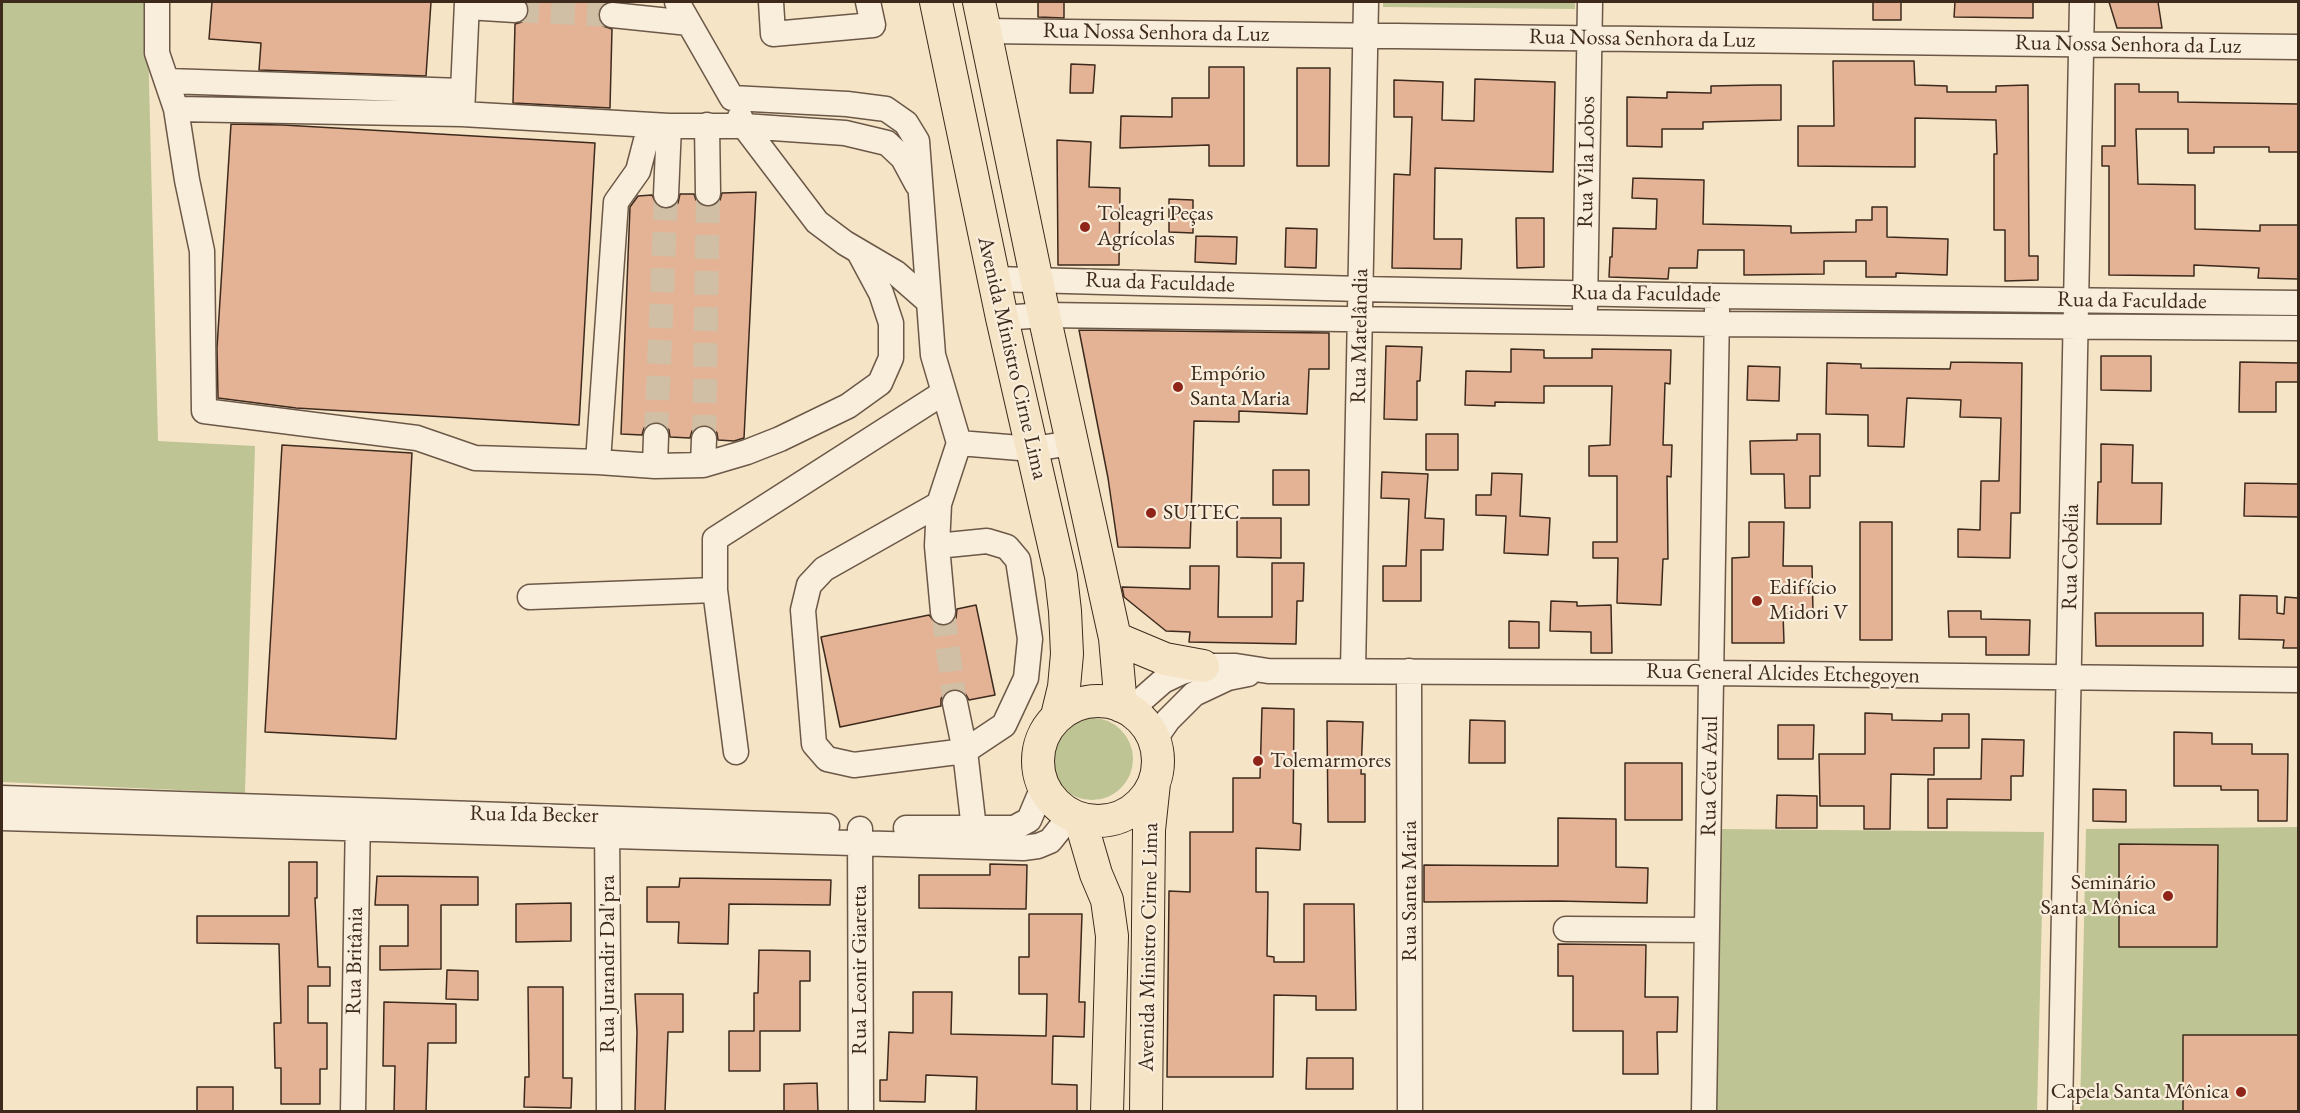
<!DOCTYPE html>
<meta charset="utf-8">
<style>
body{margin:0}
#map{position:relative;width:2300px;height:1113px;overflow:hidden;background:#f6e4c7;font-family:"EB Garamond",serif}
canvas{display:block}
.frame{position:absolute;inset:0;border:3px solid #3d2a1c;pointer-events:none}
</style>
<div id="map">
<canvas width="2300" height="1113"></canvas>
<div class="frame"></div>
</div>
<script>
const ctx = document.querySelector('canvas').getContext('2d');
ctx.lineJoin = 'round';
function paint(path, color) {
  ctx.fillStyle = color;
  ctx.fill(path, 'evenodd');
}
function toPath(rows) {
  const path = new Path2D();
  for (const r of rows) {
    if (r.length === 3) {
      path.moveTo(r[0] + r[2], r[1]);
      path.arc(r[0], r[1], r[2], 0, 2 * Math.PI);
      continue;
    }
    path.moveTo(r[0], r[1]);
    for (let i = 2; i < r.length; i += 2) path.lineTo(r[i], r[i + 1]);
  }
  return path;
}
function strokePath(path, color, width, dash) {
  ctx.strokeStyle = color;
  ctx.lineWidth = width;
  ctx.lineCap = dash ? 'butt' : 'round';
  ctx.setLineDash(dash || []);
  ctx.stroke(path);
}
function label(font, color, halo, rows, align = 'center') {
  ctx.font = font + ' "EB Garamond",serif';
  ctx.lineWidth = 4.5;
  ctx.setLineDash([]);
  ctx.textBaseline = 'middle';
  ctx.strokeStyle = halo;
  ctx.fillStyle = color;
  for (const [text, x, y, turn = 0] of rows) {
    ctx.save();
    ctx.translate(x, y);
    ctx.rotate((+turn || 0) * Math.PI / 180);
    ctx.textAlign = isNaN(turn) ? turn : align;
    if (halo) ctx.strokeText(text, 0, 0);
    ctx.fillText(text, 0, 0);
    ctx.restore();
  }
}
paint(toPath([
 [2,2,147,2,158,441,255,446,245,793,2,782],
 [1383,2,1575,2,1575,9,1383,7],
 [1092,759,41],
 [2298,827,2298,1111,2080,1112,2086,829],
 [1721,829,2044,832,2037,1111,1715,1112]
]), '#bec494');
const building = toPath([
 [212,2,431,2,426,76,259,70,261,43,209,39,212,2],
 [526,2,609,2,601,6,598,14,599,20,603,26,612,29,610,108,513,103,515,24,522,22,527,17,529,10,526,2],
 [1038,2,1064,2,1064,18,1038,17,1038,2],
 [1873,2,1901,2,1901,20,1873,20,1873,2],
 [1955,2,2033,2,2033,18,1954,17,1955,2],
 [2109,2,2158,2,2162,28,2117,28,2109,2],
 [1833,61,1914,61,1915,85,1947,86,1947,92,1996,92,1996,86,2028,85,2029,256,2038,256,2038,280,2005,281,2005,230,1994,230,1994,154,1997,154,1996,120,1915,118,1915,167,1798,166,1798,126,1834,126,1833,61],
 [1071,64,1095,65,1093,93,1070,93,1071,64],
 [1209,67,1244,67,1244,166,1209,166,1209,145,1120,148,1121,116,1172,117,1172,98,1209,98,1209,67],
 [1297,68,1330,68,1329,166,1297,166,1297,68],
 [1475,79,1555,82,1553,172,1435,168,1434,239,1462,239,1461,269,1392,268,1394,174,1410,175,1412,117,1394,117,1394,80,1443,82,1442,120,1474,121,1475,79],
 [2115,84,2139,84,2139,92,2178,92,2178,102,2298,104,2298,152,2269,152,2269,147,2214,147,2214,153,2188,153,2188,129,2136,129,2138,184,2195,185,2195,229,2260,231,2260,225,2298,225,2298,279,2258,278,2259,268,2194,265,2194,276,2109,275,2109,166,2102,166,2102,146,2115,146,2115,84],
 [1759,85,1781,85,1781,120,1703,122,1703,129,1662,129,1662,147,1627,146,1627,97,1667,98,1667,92,1711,93,1711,86,1759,85],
 [231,124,283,125,595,143,579,425,296,408,218,398,217,348,231,124],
 [1057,140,1091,142,1089,187,1120,188,1119,265,1058,265,1057,140],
 [1633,178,1704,180,1703,224,1791,226,1791,233,1856,232,1856,220,1872,220,1872,207,1887,207,1887,237,1948,239,1947,275,1896,273,1896,277,1866,277,1866,261,1824,261,1824,274,1744,275,1744,250,1698,250,1697,268,1669,268,1668,279,1609,277,1610,257,1612,257,1613,228,1656,229,1657,199,1632,198,1633,178],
 [756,192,744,438,734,441,718,440,717,433,712,427,704,425,692,431,690,438,670,437,669,430,664,424,656,422,649,424,644,428,642,435,621,434,630,207,638,196,652,195,658,207,666,209,678,203,680,194,694,194,696,200,701,205,709,207,720,200,722,193,756,192],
 [1169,199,1193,200,1193,233,1169,232,1169,199],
 [1516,218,1544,218,1544,267,1517,268,1516,218],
 [1286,228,1317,229,1316,268,1285,267,1286,228],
 [1196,236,1237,237,1236,264,1195,262,1196,236],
 [1079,330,1329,333,1329,369,1309,369,1307,414,1239,411,1239,422,1194,421,1190,548,1118,547,1108,478,1079,330],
 [1386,346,1422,347,1420,381,1417,381,1417,420,1384,419,1386,346],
 [1511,349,1544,350,1544,358,1592,358,1592,349,1671,350,1670,384,1665,383,1663,445,1672,445,1671,477,1667,476,1668,559,1663,559,1661,605,1617,603,1618,558,1593,558,1593,542,1617,542,1617,476,1589,476,1589,446,1610,445,1612,386,1544,386,1544,403,1495,402,1495,406,1465,405,1466,371,1511,372,1511,349],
 [2101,356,2151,356,2151,391,2101,390,2101,356],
 [1951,362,2022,363,2020,513,2011,513,2010,558,1958,557,1958,529,1980,530,1981,481,1999,481,2001,418,1960,417,1961,400,1907,398,1904,447,1868,446,1868,415,1826,414,1827,363,1861,364,1861,368,1950,369,1951,362],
 [2240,362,2298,363,2298,382,2276,382,2276,412,2239,412,2240,362],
 [1748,366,1780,367,1779,401,1747,400,1748,366],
 [1426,434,1458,434,1458,470,1426,470,1426,434],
 [1797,434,1820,434,1820,476,1810,476,1810,508,1785,508,1784,474,1751,474,1750,441,1797,440,1797,434],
 [2101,444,2133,445,2132,483,2162,483,2161,524,2097,524,2098,482,2101,482,2101,444],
 [282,445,412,453,396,739,265,732,282,445],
 [1273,470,1309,470,1309,505,1273,505,1273,470],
 [1382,472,1428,474,1425,518,1444,519,1443,550,1421,550,1421,601,1383,601,1383,566,1406,566,1409,499,1381,498,1382,472],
 [1492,473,1522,474,1520,516,1550,518,1548,555,1504,553,1506,516,1476,515,1476,495,1491,495,1492,473],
 [2245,483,2298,484,2298,517,2244,516,2245,483],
 [1237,518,1281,518,1281,558,1237,557,1237,518],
 [1749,522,1784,522,1783,566,1812,566,1813,612,1783,613,1784,643,1732,643,1732,558,1749,557,1749,522],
 [1860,522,1892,522,1892,640,1860,640,1860,522],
 [1272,563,1304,563,1303,601,1297,601,1296,644,1189,642,1190,632,1166,631,1124,597,1122,587,1190,589,1190,566,1219,566,1218,617,1272,617,1272,563],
 [2240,595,2277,596,2277,613,2284,614,2285,597,2298,598,2298,648,2283,648,2284,640,2239,639,2240,595],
 [1551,601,1577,602,1577,606,1611,605,1612,653,1591,653,1591,632,1550,631,1551,601],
 [976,605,995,695,969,700,965,693,960,690,953,689,945,693,941,699,941,706,840,727,821,637,929,615,937,625,945,626,951,624,956,618,957,609,976,605],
 [1948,611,1981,611,1981,619,2030,620,2029,655,1986,655,1986,637,1949,637,1948,611],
 [2095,613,2203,613,2203,646,2096,646,2095,613],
 [1509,621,1539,622,1539,648,1509,648,1509,621],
 [1262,708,1294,709,1293,823,1301,824,1300,850,1256,848,1256,892,1268,892,1267,956,1274,957,1274,962,1304,962,1304,904,1354,904,1356,1010,1316,1010,1316,996,1274,995,1273,1077,1167,1077,1169,891,1190,892,1190,832,1233,832,1233,778,1260,778,1262,708],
 [1865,713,1892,714,1892,720,1942,721,1942,714,1969,714,1969,748,1934,748,1934,775,1891,774,1890,829,1864,829,1864,806,1820,806,1819,754,1865,754,1865,713],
 [1470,720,1505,721,1505,763,1469,763,1470,720],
 [1327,721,1363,722,1361,774,1365,774,1365,822,1328,822,1327,721],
 [1778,725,1814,725,1813,759,1778,759,1778,725],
 [2174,732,2212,733,2212,744,2252,744,2252,754,2288,754,2287,821,2258,821,2258,790,2221,790,2221,786,2174,786,2174,732],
 [1982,739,2024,740,2023,776,2011,776,2011,800,1947,799,1947,828,1928,828,1928,779,1981,779,1982,739],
 [1625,763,1682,763,1682,820,1625,820,1625,763],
 [2093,789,2126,790,2126,822,2093,821,2093,789],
 [1777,795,1817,796,1817,828,1776,828,1777,795],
 [1558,818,1616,819,1616,867,1648,868,1647,903,1557,901,1424,902,1424,865,1558,866,1558,818],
 [2119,844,2218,845,2217,947,2119,947,2119,844],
 [289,862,317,862,317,898,315,898,318,967,330,967,330,986,308,986,308,1023,327,1023,327,1069,320,1069,320,1104,281,1104,281,1068,275,1068,274,1023,281,1023,279,944,197,943,197,916,289,916,289,862],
 [990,864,1027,865,1026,909,919,908,919,875,990,875,990,864],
 [377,876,478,877,478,905,441,905,441,969,380,970,380,946,408,946,408,905,375,905,377,876],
 [680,878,831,880,830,905,729,904,728,944,678,943,679,922,647,922,647,887,679,887,680,878],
 [571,903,571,941,516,942,516,904,571,903],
 [1029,914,1082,914,1079,1002,1085,1002,1084,1037,1053,1036,1052,1084,1077,1085,1077,1112,976,1112,977,1077,926,1075,925,1102,880,1101,880,1080,887,1080,889,1032,913,1033,913,992,952,992,951,1034,1046,1036,1047,994,1019,994,1019,957,1029,957,1029,914],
 [1558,944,1646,945,1645,997,1678,997,1677,1032,1657,1032,1658,1074,1623,1074,1623,1031,1573,1031,1573,976,1558,976,1558,944],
 [759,950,810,951,810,981,800,981,800,1031,760,1031,760,1071,729,1071,729,1031,754,1031,754,993,758,993,759,950],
 [447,970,478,971,478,1000,446,999,447,970],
 [528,987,563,987,563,1078,572,1078,571,1108,524,1107,525,1077,529,1077,528,987],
 [635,994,683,994,683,1032,668,1032,665,1112,635,1111,637,1032,635,994],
 [384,1002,456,1004,456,1043,428,1043,426,1112,394,1112,395,1066,383,1066,384,1002],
 [2183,1035,2298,1035,2298,1112,2183,1112,2183,1035],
 [1307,1058,1353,1058,1353,1089,1306,1089,1307,1058],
 [817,1083,818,1112,784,1112,784,1084,817,1083],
 [197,1087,233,1087,233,1112,197,1111,197,1087]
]);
paint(building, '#e4b295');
strokePath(building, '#3d2a1c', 1.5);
strokePath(toPath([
 [515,10,612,15],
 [656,436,666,195],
 [704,439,708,193],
 [943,612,955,703]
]), '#d1bfa5', 24, [24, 12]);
const minor = toPath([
 [157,2,157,53,176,109,187,180,202,251,204,411,417,438,475,458,598,462,616,202,638,171,650,125],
 [467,2,462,114,669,126,744,126,817,222,845,243,896,273,928,301],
 [677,2,732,98,847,104,886,109,906,123,917,141,933,355,959,443,1032,449,1073,443],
 [771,2,773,34,873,25,868,2],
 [467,7,515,10],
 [612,15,689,23],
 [985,31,2298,47],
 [168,81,462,91],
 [176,109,462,114],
 [740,117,744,126,845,133,887,143,903,158,917,184],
 [707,125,708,193],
 [666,195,669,126],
 [994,279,1361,289,1717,296,2298,303],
 [1585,308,1590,2],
 [1002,318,1044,315,1716,324,2298,328],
 [598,462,655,466,703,465,704,439],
 [703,465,747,452,780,439,848,406,880,383,891,358,891,323,881,293,859,252],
 [655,466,656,436],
 [937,546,987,541,1007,547,1018,560,1030,639,1026,678,1004,725,965,751,854,765,827,759,814,744,803,610,809,585,824,569,939,504],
 [530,597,715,590],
 [943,612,937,546,939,504,959,443],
 [1353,671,1366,2],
 [1409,671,1410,1112],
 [955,703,965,751,974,829],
 [1130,710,1163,681,1182,672,1203,666,1236,666,1268,671,1712,673,2298,680],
 [1154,740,1168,720,1194,694,1228,678,1248,674],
 [736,752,715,590,715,539,943,393],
 [2,798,827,826],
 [2,818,1023,848,1038,846,1050,841,1071,815],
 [607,820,609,1112],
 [906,828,1014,828,1029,820,1043,787],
 [860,829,861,1112],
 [1566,929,1707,930],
 [353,1112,358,814],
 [1704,1112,1717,310],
 [2060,1112,2082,2]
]);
const major = toPath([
 [936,2,1002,318,1061,576,1065,611,1067,654,1064,687,1057,716],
 [979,2,1044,315,1115,638,1121,706],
 [1115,638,1165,659,1203,666],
 [1098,761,60],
 [1080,819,1096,874,1107,900,1112,936,1107,1112],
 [1146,1112,1149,830,1154,783]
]);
strokePath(minor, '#6b5847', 27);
strokePath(major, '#3d2a1c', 34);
strokePath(minor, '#f9eddb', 24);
strokePath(major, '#f6e4c7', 32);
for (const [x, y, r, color] of [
 [1085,227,6,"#8f2418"],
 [1178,387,6,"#8f2418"],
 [1151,513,6,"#8f2418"],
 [1757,601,6,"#8f2418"],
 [1258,761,6,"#8f2418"],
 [2168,896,6,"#8f2418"],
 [2241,1092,6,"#8f2418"]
]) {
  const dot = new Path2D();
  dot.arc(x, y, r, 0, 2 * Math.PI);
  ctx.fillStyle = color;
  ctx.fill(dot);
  strokePath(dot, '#f9eddb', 2);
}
label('22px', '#3d2a1c', '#f9eddb', [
 ["Rua Nossa Senhora da Luz",1156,33,1],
 ["Rua Nossa Senhora da Luz",1642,39,1],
 ["Rua Nossa Senhora da Luz",2128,45,1],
 ["Rua Vila Lobos",1587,162,-89],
 ["Rua da Faculdade",1160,283,2],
 ["Rua da Faculdade",1646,294,1],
 ["Rua da Faculdade",2132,301,1],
 ["Rua Matelândia",1360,336,-89],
 ["Avenida Ministro Cirne Lima",1012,358,77],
 ["Rua Cobélia",2071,557,-89],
 ["Rua General Alcides Etchegoyen",1783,674,1],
 ["Rua Céu Azul",1710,776,-89],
 ["Rua Ida Becker",534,815,1],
 ["Rua Santa Maria",1410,891,-90],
 ["Avenida Ministro Cirne Lima",1149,947,-89],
 ["Rua Britânia",355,961,-89],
 ["Rua Jurandir Dal'pra",608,964,-90],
 ["Rua Leonir Giaretta",860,970,-90]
]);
label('22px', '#3d2a1c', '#f9eddb', [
 ["Toleagri Peças",1097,214],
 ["Agrícolas",1097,239],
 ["Empório",1190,374],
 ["Santa Maria",1190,399],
 ["SUITEC",1163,513],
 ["Edifício",1769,588],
 ["Midori V",1769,613],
 ["Tolemarmores",1270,761],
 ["Seminário",2156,883,"right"],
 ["Santa Mônica",2156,908,"right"],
 ["Capela Santa Mônica",2229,1092,"right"]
], 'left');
</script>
